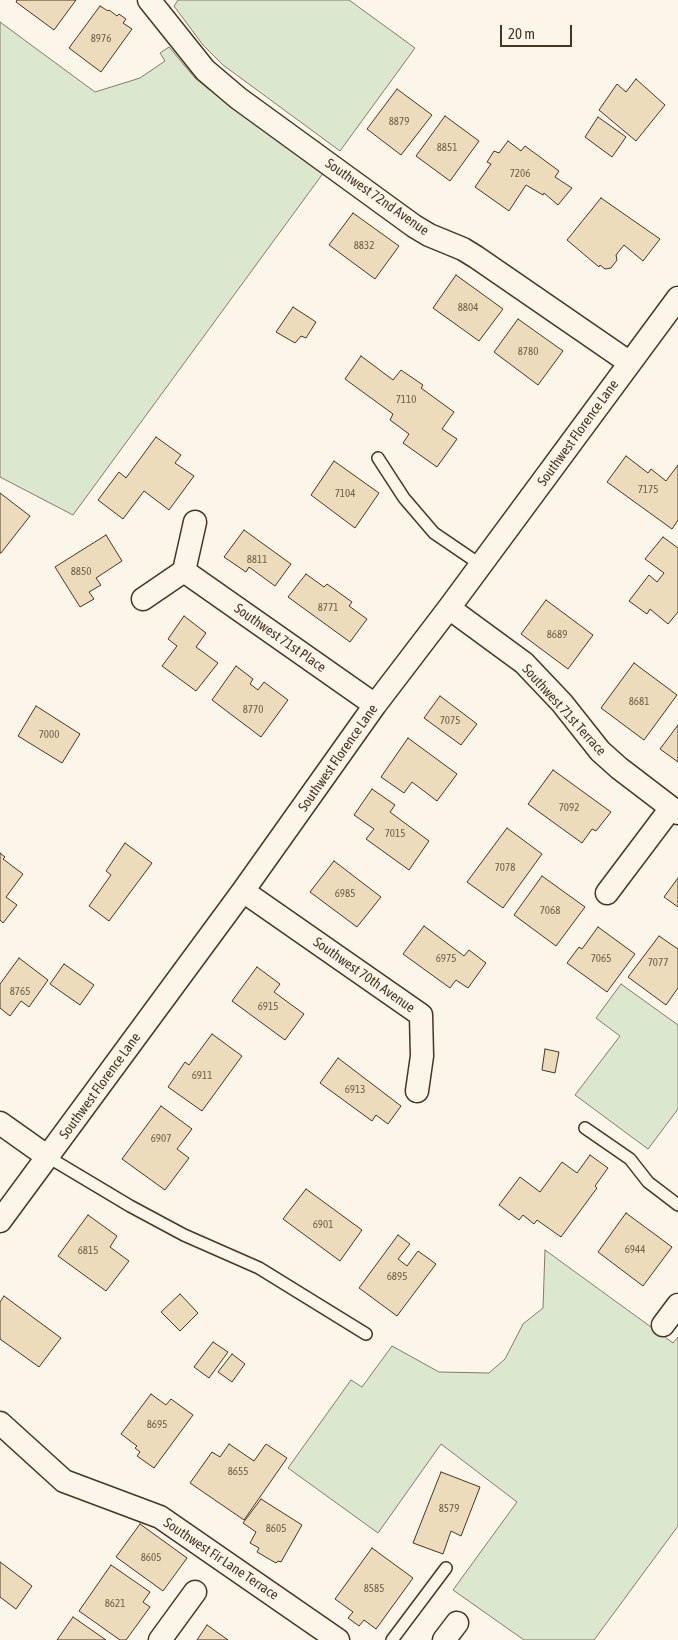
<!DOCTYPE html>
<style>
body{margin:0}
#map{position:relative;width:678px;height:1640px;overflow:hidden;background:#fbf6e9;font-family:"Asap Condensed",sans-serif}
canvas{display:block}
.scale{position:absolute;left:500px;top:25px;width:72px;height:22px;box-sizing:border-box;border:2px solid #4a3520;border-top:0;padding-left:6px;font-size:15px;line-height:18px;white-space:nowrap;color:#4a3520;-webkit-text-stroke:4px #fbf6e9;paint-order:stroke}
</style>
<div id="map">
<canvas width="678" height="1640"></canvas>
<div class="scale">20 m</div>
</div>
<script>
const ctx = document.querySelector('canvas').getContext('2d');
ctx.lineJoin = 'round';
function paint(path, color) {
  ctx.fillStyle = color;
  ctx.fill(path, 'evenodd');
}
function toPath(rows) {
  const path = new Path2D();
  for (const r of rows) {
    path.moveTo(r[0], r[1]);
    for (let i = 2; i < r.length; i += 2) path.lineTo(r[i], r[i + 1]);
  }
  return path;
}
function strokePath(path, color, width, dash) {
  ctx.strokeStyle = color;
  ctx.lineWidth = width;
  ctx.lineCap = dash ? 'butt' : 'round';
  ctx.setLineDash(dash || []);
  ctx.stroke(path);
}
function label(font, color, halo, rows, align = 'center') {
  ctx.font = font + ' "Asap Condensed",sans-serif';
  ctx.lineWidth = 4;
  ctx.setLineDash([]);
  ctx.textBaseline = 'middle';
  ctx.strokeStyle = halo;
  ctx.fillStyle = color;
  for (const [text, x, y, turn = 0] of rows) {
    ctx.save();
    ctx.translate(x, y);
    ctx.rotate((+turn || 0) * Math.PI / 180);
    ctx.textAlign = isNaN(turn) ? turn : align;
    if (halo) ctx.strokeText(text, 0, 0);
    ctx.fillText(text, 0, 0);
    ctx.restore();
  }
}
const green = toPath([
 [178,0,349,0,415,48,340,151,223,65,203,45,174,6,178,0],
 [0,22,95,92,140,78,165,61,160,53,169,47,195,78,207,88,324,172,73,515,0,477,0,22],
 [621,984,678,1025,678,1109,648,1149,575,1095,620,1036,596,1018,621,984],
 [545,1250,673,1343,678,1337,678,1526,594,1640,524,1640,453,1590,517,1502,441,1444,378,1533,288,1468,351,1380,362,1387,392,1346,439,1372,489,1373,505,1359,523,1324,543,1308,545,1250]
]);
paint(green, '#dce7d0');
strokePath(green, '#887966', 1);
const building = toPath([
 [17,0,76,0,54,30,16,2,17,0],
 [100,6,108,11,109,10,117,16,119,14,126,19,123,23,132,29,101,72,69,48,100,6],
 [636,79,665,105,636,141,599,110,617,84,626,92,636,79],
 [397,89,432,115,401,155,367,129,397,89],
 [445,116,479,141,450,181,416,156,445,116],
 [598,117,626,137,612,157,585,137,598,117],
 [508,141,521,151,525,146,559,171,555,177,572,188,558,205,544,193,543,195,526,185,509,211,475,187,491,164,487,162,494,151,499,153,508,141],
 [601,198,660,239,643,261,624,245,616,255,617,260,611,268,605,269,600,265,599,267,567,240,601,198],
 [353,213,399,246,375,279,329,245,353,213],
 [456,275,503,309,479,341,433,308,456,275],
 [293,307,316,322,306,338,301,336,295,343,276,332,293,307],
 [518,319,563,351,538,385,494,352,518,319],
 [361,356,393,380,401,370,423,385,421,388,454,412,442,429,457,439,437,467,403,443,409,434,390,420,393,414,345,379,361,356],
 [156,437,181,455,175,463,194,476,169,510,144,491,123,519,98,500,119,472,126,478,156,437],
 [626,456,648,473,651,469,666,481,678,465,678,520,672,529,607,482,626,456],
 [334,461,379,493,355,528,311,495,334,461],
 [0,493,30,516,1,553,0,553,0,493],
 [244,530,291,564,275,586,249,567,246,572,224,557,244,530],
 [106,535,122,561,96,578,101,585,89,592,94,599,80,607,55,567,106,535],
 [663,537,678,548,678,612,668,624,650,609,647,614,629,601,649,575,657,582,664,573,645,559,663,537],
 [306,574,324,587,327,584,352,602,349,606,367,619,350,642,288,597,306,574],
 [546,600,593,635,568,669,521,634,546,600],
 [184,616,206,633,196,647,218,663,196,691,162,666,177,646,168,639,184,616],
 [634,663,677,695,644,740,601,708,634,663],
 [236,666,253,679,250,684,258,690,264,682,288,700,261,737,212,700,236,666],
 [440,696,477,724,461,745,424,718,440,696],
 [36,706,80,734,62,763,18,736,36,706],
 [678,725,678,762,660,749,678,725],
 [408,738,457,774,437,801,412,782,404,793,381,777,408,738],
 [553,770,611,812,596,831,592,829,582,843,528,804,553,770],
 [372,789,395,805,390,812,429,841,409,870,366,839,374,829,354,815,372,789],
 [507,828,542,854,503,908,467,882,507,828],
 [125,843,152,863,109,921,89,906,111,875,106,871,125,843],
 [0,853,5,857,3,859,23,874,6,897,17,905,3,923,0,920,0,853],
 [334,861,381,897,357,927,310,892,334,861],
 [542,876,585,907,556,946,514,915,542,876],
 [678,878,678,907,664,897,678,878],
 [424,926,464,956,469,950,486,963,468,988,456,980,450,988,403,954,424,926],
 [598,927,635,954,607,992,567,963,579,947,582,949,598,927],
 [659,936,678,949,678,988,666,1005,628,977,659,936],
 [19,958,48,980,29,1007,21,1001,10,1016,0,1008,0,984,19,958],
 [64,964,94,985,80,1005,50,984,64,964],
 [257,967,280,984,274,992,304,1014,285,1040,232,1001,257,967],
 [212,1034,242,1056,202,1111,168,1087,185,1062,189,1065,212,1034],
 [545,1049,559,1052,555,1073,542,1070,545,1049],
 [338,1058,401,1106,388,1124,376,1115,372,1121,320,1083,338,1058],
 [161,1106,192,1129,177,1149,189,1158,165,1190,122,1159,161,1106],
 [590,1155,608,1168,595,1186,597,1188,561,1237,537,1220,534,1224,523,1215,519,1220,499,1205,520,1177,540,1192,562,1162,577,1173,590,1155],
 [306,1189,362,1230,340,1261,283,1219,306,1189],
 [626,1213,672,1247,643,1286,598,1252,626,1213],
 [88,1215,117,1236,110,1247,129,1261,106,1291,58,1256,88,1215],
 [398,1235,410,1244,398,1259,407,1266,418,1251,436,1264,397,1316,359,1288,398,1235],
 [180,1294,198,1313,180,1331,161,1312,180,1294],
 [4,1296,61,1338,39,1367,0,1339,0,1302,4,1296],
 [213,1342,228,1352,209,1378,194,1367,213,1342],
 [232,1354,245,1364,232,1382,218,1372,232,1354],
 [151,1394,166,1405,171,1399,193,1415,154,1468,137,1456,140,1452,135,1448,137,1446,121,1434,151,1394],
 [229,1444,254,1461,266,1444,287,1458,244,1520,190,1483,212,1452,220,1457,229,1444],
 [441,1472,480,1487,461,1536,451,1531,443,1554,413,1543,441,1472],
 [261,1499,302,1525,281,1562,278,1561,276,1563,257,1552,259,1548,250,1543,256,1532,243,1523,261,1499],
 [140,1524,187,1558,163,1591,116,1557,140,1524],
 [372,1548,413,1578,376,1629,364,1620,359,1626,348,1618,353,1612,335,1599,372,1548],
 [0,1562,32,1586,16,1609,0,1597,0,1562],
 [111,1565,150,1592,143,1602,150,1607,126,1640,120,1640,79,1611,111,1565],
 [73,1617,106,1640,57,1640,73,1617],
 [207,1625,228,1640,197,1640,207,1625]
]);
paint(building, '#ecdcbc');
strokePath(building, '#4a3520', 1);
const lane = toPath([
 [378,458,404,498,434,533,481,565],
 [585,1128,630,1159,648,1182,678,1205],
 [48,1157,130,1206,184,1235,259,1268,366,1334],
 [392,1640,446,1568]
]);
const street = toPath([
 [149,0,205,70,238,98,414,226,429,235,463,249,476,257,630,363],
 [184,571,375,705],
 [143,599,184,571,195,522],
 [449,608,524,663,562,703,600,751,619,768,678,813],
 [243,891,421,1015,422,1056,417,1091],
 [607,893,671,808],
 [0,1123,48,1157],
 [0,1221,243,891,375,705,449,608,678,298],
 [663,1325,678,1305],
 [0,1423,64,1481,160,1517,338,1640],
 [160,1640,195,1592],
 [444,1640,457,1623]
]);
strokePath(lane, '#4a3520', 14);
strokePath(street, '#4a3520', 25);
strokePath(lane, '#fbf6e9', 11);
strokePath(street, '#fbf6e9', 22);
label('11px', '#725f47', null, [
 ["8976",101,39],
 ["8879",399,122],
 ["8851",447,148],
 ["7206",520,174],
 ["8832",364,246],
 ["8804",468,308],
 ["8780",528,352],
 ["7110",406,400],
 ["7175",648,490],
 ["7104",345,494],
 ["8811",257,560],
 ["8850",81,572],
 ["8771",328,608],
 ["8689",557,635],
 ["8681",639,702],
 ["8770",253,710],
 ["7075",450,721],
 ["7000",49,735],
 ["7092",569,808],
 ["7015",395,834],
 ["7078",505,868],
 ["6985",345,894],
 ["7068",550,911],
 ["6975",446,959],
 ["7065",601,959],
 ["7077",658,963],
 ["8765",20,992],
 ["6915",268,1007],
 ["6911",202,1076],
 ["6913",355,1090],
 ["6907",161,1139],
 ["6901",323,1225],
 ["6944",635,1250],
 ["6815",88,1251],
 ["6895",397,1277],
 ["8695",157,1425],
 ["8655",238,1472],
 ["8579",449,1509],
 ["8605",276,1529],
 ["8605",151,1558],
 ["8585",374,1589],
 ["8621",115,1604]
]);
label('14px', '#4a3520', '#fbf6e9', [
 ["Southwest 72nd Avenue",377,197,35],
 ["Southwest Florence Lane",578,433,-54],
 ["Southwest 71st Place",280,638,35],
 ["Southwest 71st Terrace",564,710,48],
 ["Southwest Florence Lane",338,758,-55],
 ["Southwest 70th Avenue",364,975,35],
 ["Southwest Florence Lane",100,1086,-54],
 ["Southwest Fir Lane Terrace",221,1559,34]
]);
</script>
